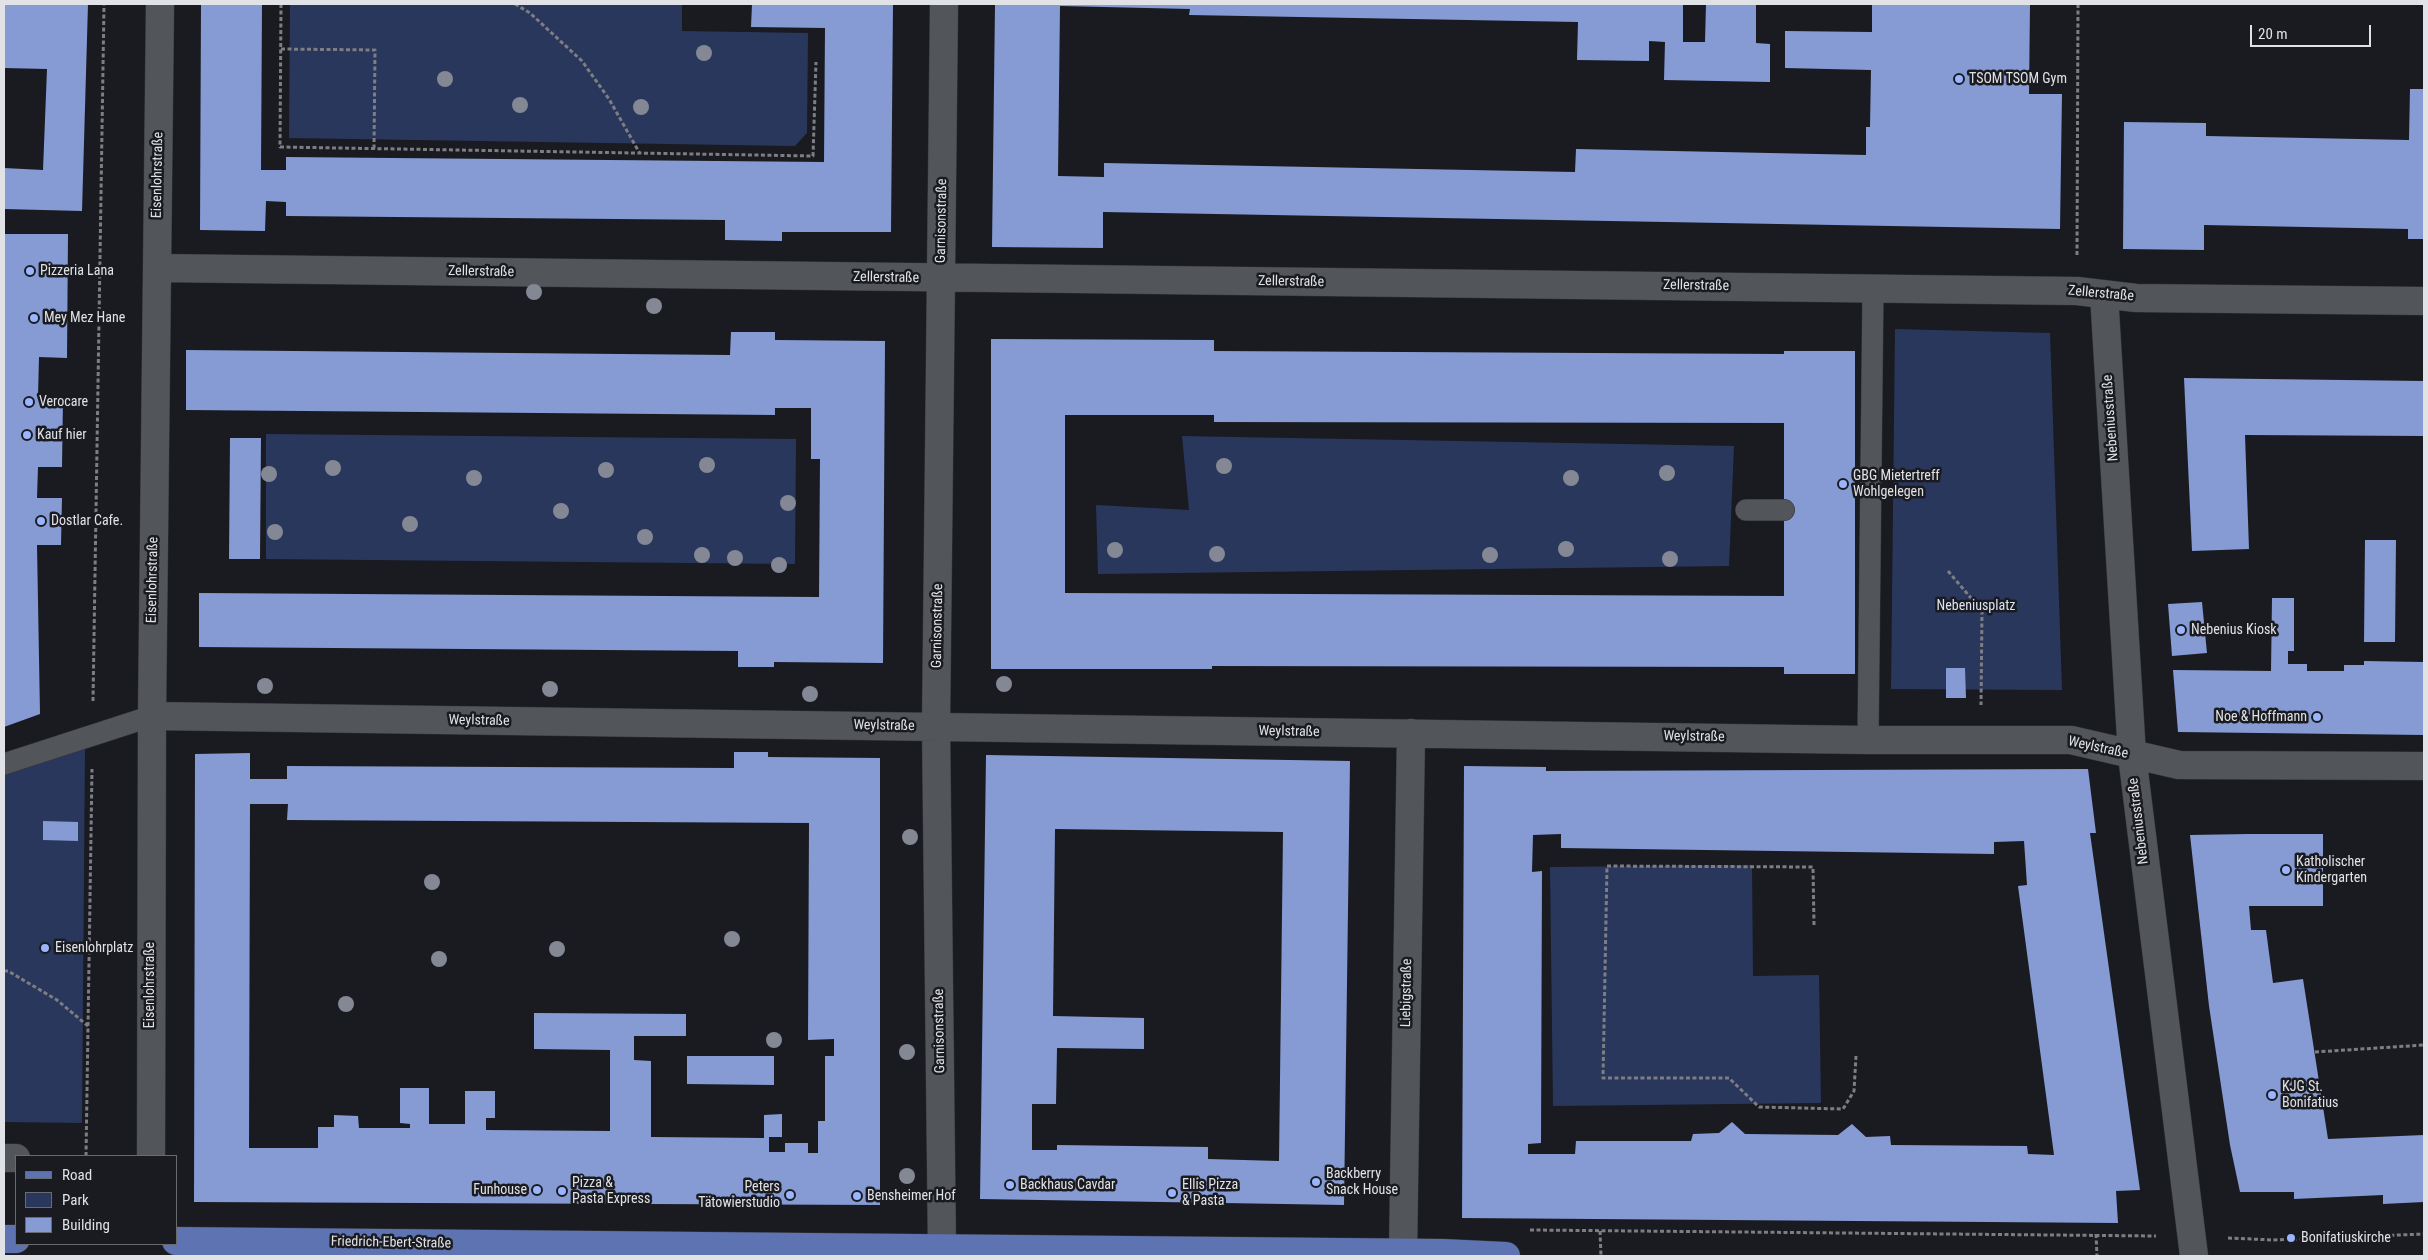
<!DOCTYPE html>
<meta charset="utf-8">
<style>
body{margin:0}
#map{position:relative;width:2428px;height:1260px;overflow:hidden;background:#191b20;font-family:"Roboto Condensed",sans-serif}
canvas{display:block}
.frame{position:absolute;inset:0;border:5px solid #e1e2e6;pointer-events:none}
.legend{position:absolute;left:15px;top:1155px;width:162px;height:90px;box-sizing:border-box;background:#191b20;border:1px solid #696b6f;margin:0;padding:6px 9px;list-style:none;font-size:15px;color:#e1e2e6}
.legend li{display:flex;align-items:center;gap:10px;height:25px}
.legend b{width:25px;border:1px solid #696b6f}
.scale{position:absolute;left:2250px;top:25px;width:121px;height:22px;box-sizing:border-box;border:2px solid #e1e2e6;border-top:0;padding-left:6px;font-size:15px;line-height:18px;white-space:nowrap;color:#e1e2e6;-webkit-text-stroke:4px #191b20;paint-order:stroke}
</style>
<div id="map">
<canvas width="2428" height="1260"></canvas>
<div class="frame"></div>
<ul class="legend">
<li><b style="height:6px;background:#5e73b2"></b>Road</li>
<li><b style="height:14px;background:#2a375d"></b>Park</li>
<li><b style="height:14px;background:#869bd4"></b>Building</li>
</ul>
<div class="scale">20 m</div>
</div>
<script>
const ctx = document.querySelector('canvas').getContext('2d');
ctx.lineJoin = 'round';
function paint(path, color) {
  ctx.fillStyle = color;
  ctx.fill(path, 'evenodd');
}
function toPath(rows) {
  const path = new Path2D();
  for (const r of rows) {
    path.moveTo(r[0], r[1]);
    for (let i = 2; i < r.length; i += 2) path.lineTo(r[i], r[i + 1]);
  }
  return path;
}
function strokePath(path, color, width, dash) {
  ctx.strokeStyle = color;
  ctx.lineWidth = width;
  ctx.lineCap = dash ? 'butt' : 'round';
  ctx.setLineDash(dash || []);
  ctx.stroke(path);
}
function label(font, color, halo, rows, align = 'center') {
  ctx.font = font + ' "Roboto Condensed",sans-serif';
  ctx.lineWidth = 5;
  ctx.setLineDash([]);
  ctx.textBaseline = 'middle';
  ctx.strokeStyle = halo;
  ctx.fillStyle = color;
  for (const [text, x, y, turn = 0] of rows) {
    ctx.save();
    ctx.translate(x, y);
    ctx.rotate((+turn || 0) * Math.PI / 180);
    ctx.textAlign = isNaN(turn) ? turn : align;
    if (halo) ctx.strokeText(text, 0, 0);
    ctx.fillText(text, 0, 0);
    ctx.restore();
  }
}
paint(toPath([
 [290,4,682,4,682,31,808,33,807,133,795,146,289,138],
 [1895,329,2050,333,2062,690,1891,689],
 [266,434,796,439,795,564,266,559],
 [1182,436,1734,446,1729,566,1098,574,1096,505,1189,510],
 [85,748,82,1123,4,1122,4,774],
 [1752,865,1753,976,1819,975,1821,1103,1553,1106,1550,867]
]), '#2a375d');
paint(toPath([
 [4,4,88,4,82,211,4,209,4,168,43,170,47,69,4,68],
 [201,4,262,4,261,170,286,170,286,157,824,162,825,28,751,27,752,4,893,4,891,232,782,232,782,241,725,240,725,220,286,216,286,202,266,201,265,231,200,230],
 [995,4,1683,5,1683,42,1705,42,1706,4,1756,4,1756,43,1770,44,1770,82,1664,80,1665,42,1649,41,1649,61,1577,60,1578,22,1189,15,1190,9,1060,6,1058,176,1104,177,1104,163,1575,172,1576,149,1866,155,1866,127,1870,127,1871,70,1785,68,1785,31,1872,32,1872,4,2030,4,2029,94,2062,94,2060,229,1103,212,1103,248,992,247],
 [2410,89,2424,89,2424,239,2408,239,2408,229,2204,225,2204,250,2123,249,2124,122,2206,123,2206,136,2409,140],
 [4,234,68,234,67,358,39,357,38,396,63,397,62,467,38,467,37,498,62,498,61,545,37,545,40,714,4,727],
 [731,332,775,332,775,340,885,341,883,663,774,662,774,667,738,667,738,651,199,647,199,593,819,597,820,459,811,459,811,408,775,408,775,415,186,410,186,350,730,355],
 [991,339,1214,340,1214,351,1784,354,1784,351,1855,351,1855,674,1784,674,1784,667,1212,666,1212,669,991,669],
 [1065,415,1214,415,1214,422,1784,423,1784,596,1065,593],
 [2184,378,2424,381,2424,436,2245,435,2249,549,2192,551],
 [230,438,261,438,260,559,229,559],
 [2365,540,2396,540,2395,642,2364,642],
 [2272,598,2294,598,2294,651,2288,651,2288,664,2307,664,2307,671,2344,671,2344,665,2364,665,2364,661,2424,662,2424,735,2178,732,2173,670,2271,671],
 [2202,602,2207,653,2172,656,2168,604],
 [1946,668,1965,668,1966,698,1946,698],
 [734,752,768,752,768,757,880,758,880,1205,194,1202,195,754,250,753,250,779,287,779,287,766,734,768],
 [250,804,288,804,287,820,809,823,808,1040,834,1039,834,1056,825,1056,825,1121,818,1121,818,1153,808,1153,808,1143,785,1143,785,1152,769,1152,769,1137,782,1137,782,1114,764,1115,764,1138,651,1137,651,1061,634,1060,634,1036,686,1036,686,1014,534,1013,534,1049,610,1050,610,1131,486,1130,486,1118,495,1118,495,1091,465,1091,465,1124,429,1124,429,1088,400,1088,400,1123,410,1124,410,1128,359,1128,358,1116,334,1115,334,1127,318,1127,318,1148,249,1148],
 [986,755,1350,761,1344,1205,980,1199],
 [1055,829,1283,832,1279,1161,1208,1159,1208,1147,1057,1145,1057,1150,1032,1150,1032,1104,1056,1104,1057,1048,1144,1049,1144,1018,1053,1016],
 [1464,766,1546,767,1546,771,2088,769,2096,833,2090,833,2140,1190,2116,1191,2118,1223,1462,1218],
 [1561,834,1561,848,1994,854,1994,842,2024,841,2027,885,2018,886,2054,1155,2028,1154,2027,1146,1891,1145,1890,1136,1866,1137,1852,1124,1838,1135,1745,1134,1732,1122,1719,1133,1693,1134,1691,1141,1576,1141,1575,1154,1528,1154,1528,1144,1541,1143,1542,871,1532,872,1533,835],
 [43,821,78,822,78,841,43,840],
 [2249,834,2323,834,2323,906,2249,906,2251,930,2266,930,2273,983,2303,979,2328,1139,2424,1135,2424,1202,2383,1204,2383,1195,2294,1199,2294,1192,2240,1192,2230,1145,2209,1006,2190,835],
 [687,1056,774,1056,774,1085,687,1084]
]), '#869bd4');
const lane = toPath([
 [1746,510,1784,510],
 [1868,740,1873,288],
 [4,764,152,716]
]);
const street = toPath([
 [157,268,2077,291,2136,298,2424,301],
 [2104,294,2132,755,2194,1256],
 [152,716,1868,740,2071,740,2179,765,2424,766],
 [151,1156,152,716,160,4],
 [4,1158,16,1158],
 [942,1249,936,727,944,4],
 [1403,1254,1411,733]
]);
const primary = toPath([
 [4,1239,16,1239],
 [176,1241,1443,1253,1506,1256]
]);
strokePath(lane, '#35363a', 22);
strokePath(street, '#35363a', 29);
strokePath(primary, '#35363a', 29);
strokePath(toPath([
 [281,4,280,147,813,156,816,62],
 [515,4,530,13,582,61,609,99,639,152],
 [281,49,375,50,374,149],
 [2077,255,2078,4],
 [1948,571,1982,611,1981,705],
 [93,701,104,4],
 [1814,925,1813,867,1607,866,1603,1078,1729,1078,1759,1107,1843,1109,1854,1091,1856,1056],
 [4,971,8,971,57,1000,88,1026],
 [2315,1052,2424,1045],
 [86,1156,92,769],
 [1530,1230,2156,1236],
 [1600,1231,1601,1256],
 [2096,1234,2097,1256],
 [2228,1238,2273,1240,2424,1234]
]), '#7d7e83', 3, [4, 2.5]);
strokePath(lane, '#52555a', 21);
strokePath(street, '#52555a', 28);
strokePath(primary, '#5e73b2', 28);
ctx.fillStyle = '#848894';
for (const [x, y] of [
 [704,53],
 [445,79],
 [520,105],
 [641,107],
 [534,292],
 [654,306],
 [707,465],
 [1224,466],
 [333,468],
 [606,470],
 [1667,473],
 [269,474],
 [474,478],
 [1571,478],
 [788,503],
 [561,511],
 [410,524],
 [275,532],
 [645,537],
 [1566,549],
 [1115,550],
 [1217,554],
 [702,555],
 [1490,555],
 [735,558],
 [1670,559],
 [779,565],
 [1004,684],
 [265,686],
 [550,689],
 [810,694],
 [910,837],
 [432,882],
 [732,939],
 [557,949],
 [439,959],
 [346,1004],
 [774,1040],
 [907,1052],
 [907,1176]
]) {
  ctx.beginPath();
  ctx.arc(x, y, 8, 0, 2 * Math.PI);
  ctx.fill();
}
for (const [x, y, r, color] of [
 [1959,79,5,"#9ab5fd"],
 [30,271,5,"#9ab5fd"],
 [34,318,5,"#9ab5fd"],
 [29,402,5,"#9ab5fd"],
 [27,435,5,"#9ab5fd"],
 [1843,484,5,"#9ab5fd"],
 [41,521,5,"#9ab5fd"],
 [2181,630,5,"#9ab5fd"],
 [2317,717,5,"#9ab5fd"],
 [2286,870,5,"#9ab5fd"],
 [45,948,5,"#9ab5fd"],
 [2272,1095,5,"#9ab5fd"],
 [1316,1182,5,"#9ab5fd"],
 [1010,1185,5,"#9ab5fd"],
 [537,1190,5,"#9ab5fd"],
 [562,1191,5,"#9ab5fd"],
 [1172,1193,5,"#9ab5fd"],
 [790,1195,5,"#9ab5fd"],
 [857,1196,5,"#9ab5fd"],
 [2291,1238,5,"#9ab5fd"]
]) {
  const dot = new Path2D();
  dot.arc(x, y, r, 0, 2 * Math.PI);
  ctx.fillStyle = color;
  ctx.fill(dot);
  strokePath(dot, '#191b20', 2);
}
label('14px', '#e1e2e6', '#191b20', [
 ["TSOM TSOM Gym",1969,79],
 ["Pizzeria Lana",40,271],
 ["Mey Mez Hane",44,318],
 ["Verocare",39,402],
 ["Kauf hier",37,435],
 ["GBG Mietertreff",1853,476],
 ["Wohlgelegen",1853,492],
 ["Dostlar Cafe.",51,521],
 ["Nebenius Kiosk",2191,630],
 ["Noe & Hoffmann",2307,717,"right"],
 ["Katholischer",2296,862],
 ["Kindergarten",2296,878],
 ["Eisenlohrplatz",55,948],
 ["KJG St.",2282,1087],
 ["Bonifatius",2282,1103],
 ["Backberry",1326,1174],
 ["Snack House",1326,1190],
 ["Pizza &",572,1183],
 ["Pasta Express",572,1199],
 ["Backhaus Cavdar",1020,1185],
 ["Ellis Pizza",1182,1185],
 ["& Pasta",1182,1201],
 ["Peters",780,1187,"right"],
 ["Tätowierstudio",780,1203,"right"],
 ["Funhouse",527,1190,"right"],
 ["Bensheimer Hof",867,1196],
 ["Bonifatiuskirche",2301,1238]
], 'left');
label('14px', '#e1e2e6', '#191b20', [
 ["Eisenlohrstraße",158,175,-89],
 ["Garnisonstraße",942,221,-89],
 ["Zellerstraße",481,272,1],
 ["Zellerstraße",886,278,1],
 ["Zellerstraße",1291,282,1],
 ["Zellerstraße",1696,286,1],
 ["Zellerstraße",2101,294,5],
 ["Nebeniusstraße",2111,418,-94],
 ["Eisenlohrstraße",153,580,-89],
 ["Garnisonstraße",938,626,-89],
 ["Weylstraße",479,721,1],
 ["Weylstraße",884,726,1],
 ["Weylstraße",1289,732,1],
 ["Weylstraße",1694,737,1],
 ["Weylstraße",2098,748,12],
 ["Nebeniusstraße",2139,821,-97],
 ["Eisenlohrstraße",150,985,-90],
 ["Liebigstraße",1407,993,-89],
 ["Garnisonstraße",940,1031,-91],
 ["Friedrich-Ebert-Straße",391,1243,1]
]);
label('14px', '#dce2f3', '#191b20', [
 ["Nebeniusplatz",1976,606]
]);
</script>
